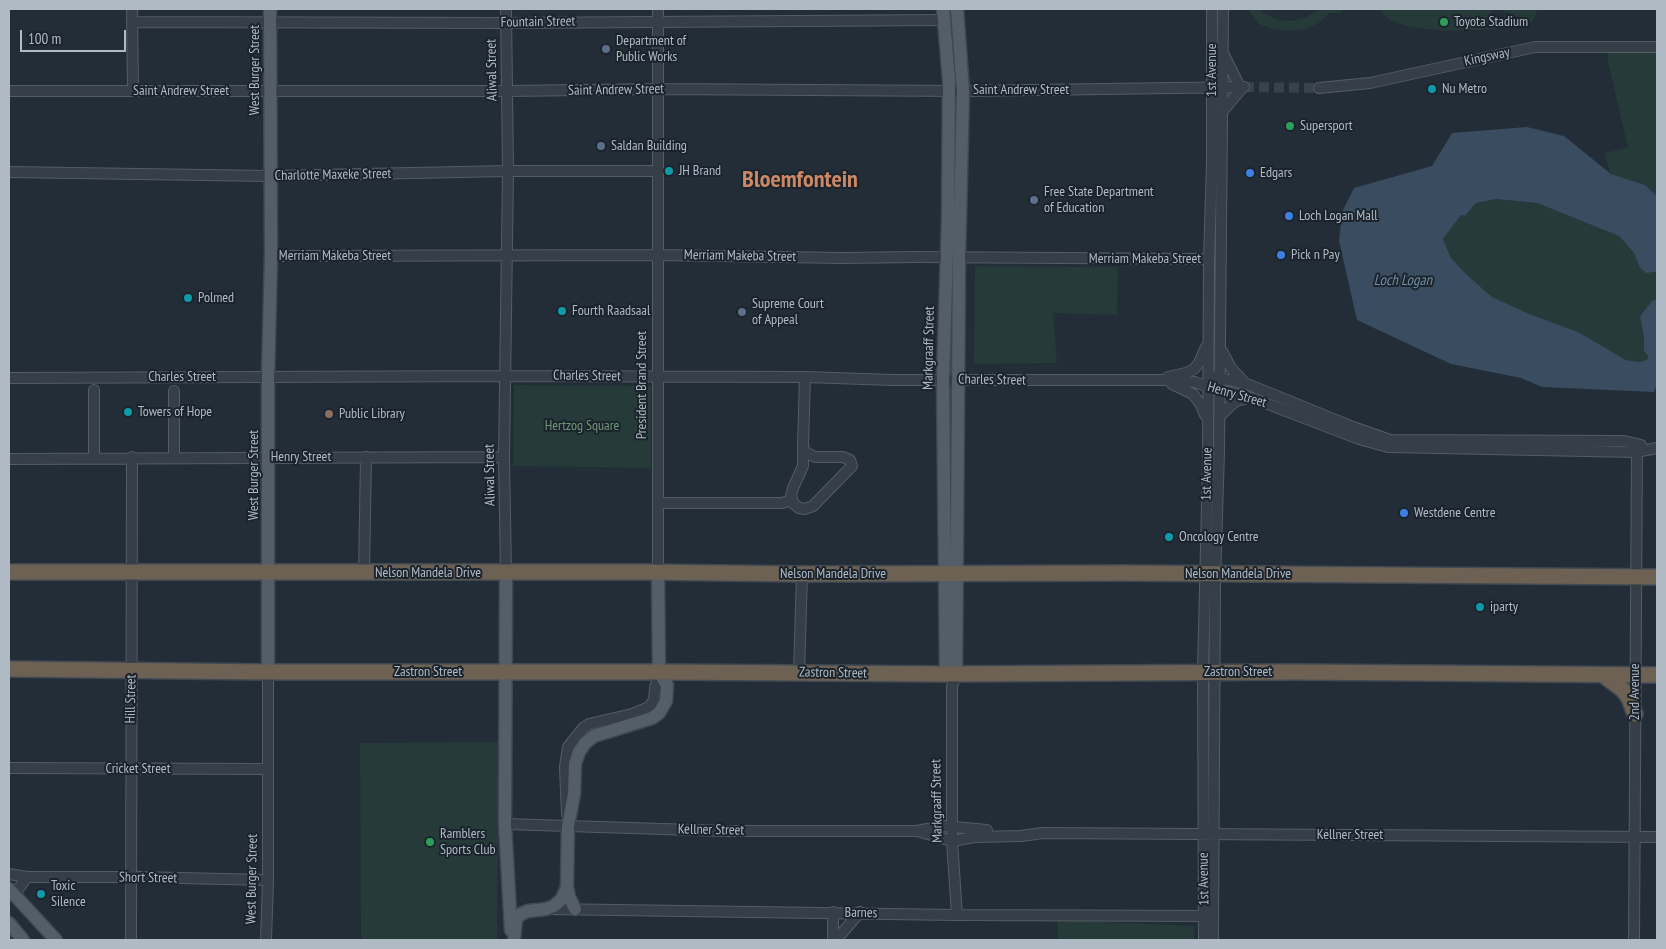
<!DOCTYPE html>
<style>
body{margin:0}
#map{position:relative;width:1666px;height:949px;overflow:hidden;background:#222d37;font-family:"PT Sans Narrow",sans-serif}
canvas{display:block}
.frame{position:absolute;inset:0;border:10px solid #b0bac4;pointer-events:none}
.scale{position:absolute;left:20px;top:30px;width:106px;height:22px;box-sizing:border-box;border:2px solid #b0bac4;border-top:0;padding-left:6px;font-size:15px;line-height:18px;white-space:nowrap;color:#b0bac4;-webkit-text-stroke:4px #1b242c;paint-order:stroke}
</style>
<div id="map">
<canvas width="1666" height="949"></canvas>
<div class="frame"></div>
<div class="scale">100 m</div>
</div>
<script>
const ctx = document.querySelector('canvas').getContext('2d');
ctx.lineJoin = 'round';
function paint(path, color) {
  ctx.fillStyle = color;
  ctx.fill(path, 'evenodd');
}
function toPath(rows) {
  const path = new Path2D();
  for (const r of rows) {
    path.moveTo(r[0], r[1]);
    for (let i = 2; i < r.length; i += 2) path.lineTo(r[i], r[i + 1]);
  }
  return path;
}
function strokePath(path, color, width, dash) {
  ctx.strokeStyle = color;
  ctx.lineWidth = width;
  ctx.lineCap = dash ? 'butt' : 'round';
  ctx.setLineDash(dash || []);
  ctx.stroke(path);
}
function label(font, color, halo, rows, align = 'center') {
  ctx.font = font + ' "PT Sans Narrow",sans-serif';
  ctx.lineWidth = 4;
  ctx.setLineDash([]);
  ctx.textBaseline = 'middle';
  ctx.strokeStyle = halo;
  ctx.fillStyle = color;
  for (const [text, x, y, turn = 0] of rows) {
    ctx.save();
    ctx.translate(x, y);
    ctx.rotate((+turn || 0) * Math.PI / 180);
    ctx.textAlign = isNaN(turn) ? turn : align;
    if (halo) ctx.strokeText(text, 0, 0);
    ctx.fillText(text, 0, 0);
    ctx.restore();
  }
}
paint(toPath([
 [1248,9,1261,9,1264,13,1277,20,1292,21,1307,17,1319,9,1341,9,1341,13,1329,13,1319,23,1305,29,1290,31,1274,29,1259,24],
 [1379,9,1490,9,1496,29,1445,31,1410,27,1390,20],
 [1499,9,1538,9,1532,23],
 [1608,49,1657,49,1657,196,1645,185,1611,174,1604,153,1628,148,1608,62],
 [1496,199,1537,203,1619,236,1634,253,1640,268,1646,273,1655,272,1657,273,1657,299,1652,301,1640,316,1644,338,1644,351,1648,356,1647,361,1639,362,1626,360,1492,297,1466,274,1451,258,1443,239,1461,215,1465,216,1476,203],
 [975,266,1118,267,1117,315,1053,313,1057,363,974,364],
 [514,385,651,386,651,468,513,466],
 [499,742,497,940,361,940,360,743],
 [1058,920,1194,926,1194,940,1058,940]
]), '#253a39');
paint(toPath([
 [1527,127,1564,136,1611,174,1645,185,1657,196,1657,273,1655,272,1646,273,1640,268,1634,253,1619,236,1537,203,1496,199,1476,203,1465,216,1461,215,1443,239,1451,258,1466,274,1492,297,1529,314,1578,332,1626,360,1639,362,1647,360,1648,356,1644,351,1644,338,1640,316,1652,301,1657,299,1657,385,1654,392,1542,387,1521,378,1451,364,1357,320,1339,241,1342,212,1354,188,1432,166,1452,133]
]), '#394c60');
strokePath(toPath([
 [1244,87,1319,88]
]), '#37424c', 10, [10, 5]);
const minor = toPath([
 [132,9,133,91],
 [132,22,506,23,944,20],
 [1223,53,1240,87],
 [1319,88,1370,83,1535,47,1657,47],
 [9,91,507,91,658,89,963,91,1244,87],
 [1222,112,1243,87],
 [9,172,269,176,508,171,658,171],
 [271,256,658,255,843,258,916,257,1209,259],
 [1222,351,1231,368,1244,382],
 [1168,377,1186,373,1194,369,1199,363,1206,347],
 [1215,377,1247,384,1353,427,1390,440,1624,441,1641,445],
 [9,378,505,376,805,377,893,380,1164,380,1195,382,1208,387,1252,398,1359,439,1388,447,1636,452,1657,448],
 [1172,384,1193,394,1201,405,1205,415],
 [1219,417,1231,405,1236,401,1249,398],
 [803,449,803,466,793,488,791,496,794,504,799,508,804,509,813,506,852,466,850,460,843,457,815,457,805,452,803,446,805,377],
 [94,457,94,390],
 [174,457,174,391],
 [9,459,504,457],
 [658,503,782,503,792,500],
 [658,572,658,9],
 [364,573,366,457],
 [506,573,504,457,508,171,506,9],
 [799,673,802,574],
 [956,674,952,687,952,841,957,915],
 [9,768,267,769],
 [567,815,565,767,568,747,583,728,589,724,632,714,649,707,654,700,655,688,659,672],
 [505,824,725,831,917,831,943,826,987,830],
 [917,831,952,841,975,837,1021,836,1043,833,1657,837],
 [9,874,27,877,138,877,268,880],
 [14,895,27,877],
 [547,909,957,915,1210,916],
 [833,912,833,940],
 [131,940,132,457],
 [266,940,268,880,268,672],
 [836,940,860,912],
 [1204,940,1203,672,1208,462,1209,259,1212,163,1212,9],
 [1213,940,1215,581,1219,451,1223,9],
 [1634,940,1637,444]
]);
const major = toPath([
 [943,9,949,80,948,220,943,379,946,674],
 [506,573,505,824,511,930],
 [268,672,268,377,271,256,270,9],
 [956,674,959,258,963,91,957,9],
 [567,887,569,897,575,909],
 [9,889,56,940],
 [9,923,23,940],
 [514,940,516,919,521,914,528,911,546,909,554,906,562,899,567,887,568,826,574,794,575,764,579,752,585,743,594,736,652,718,659,713,666,701,667,685,659,672,658,572]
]);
const highway = toPath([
 [9,572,645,572,802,574,1124,573,1657,577],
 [9,669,268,672,659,672,946,674,1295,672,1657,675],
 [1603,675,1623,690,1629,698,1635,714]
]);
strokePath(minor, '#535d66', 12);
strokePath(major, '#3f4851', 15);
strokePath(highway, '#404a53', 18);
strokePath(minor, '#363f48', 10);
strokePath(major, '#545e68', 12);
strokePath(highway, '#6d6153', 15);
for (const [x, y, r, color] of [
 [1444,22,5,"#2e9e5b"],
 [606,49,5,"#5c6f8a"],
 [1432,89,5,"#0f9aa8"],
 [1290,126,5,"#2e9e5b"],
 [601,146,5,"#5c6f8a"],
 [669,171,5,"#0f9aa8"],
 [1250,173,5,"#3f7fe0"],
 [1034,200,5,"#5c6f8a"],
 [1289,216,5,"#3f7fe0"],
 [1281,255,5,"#3f7fe0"],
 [188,298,5,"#0f9aa8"],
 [562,311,5,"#0f9aa8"],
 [742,312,5,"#5c6f8a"],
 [128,412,5,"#0f9aa8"],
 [329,414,5,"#8d6e63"],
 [1404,513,5,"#3f7fe0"],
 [1169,537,5,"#0f9aa8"],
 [1480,607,5,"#0f9aa8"],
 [430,842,5,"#2e9e5b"],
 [41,894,5,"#0f9aa8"]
]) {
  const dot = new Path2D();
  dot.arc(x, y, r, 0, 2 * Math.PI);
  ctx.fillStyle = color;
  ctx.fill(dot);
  strokePath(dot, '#1b242c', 2);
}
label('14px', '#b0bac4', '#1b242c', [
 ["Fountain Street",538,22,-1],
 ["Kingsway",1487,57,-12],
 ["West Burger Street",255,70,-90],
 ["Aliwal Street",492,70,-91],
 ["1st Avenue",1212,70,-90],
 ["Saint Andrew Street",616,90,-1],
 ["Saint Andrew Street",1021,90],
 ["Saint Andrew Street",181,91],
 ["Charlotte Maxeke Street",333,175,-1],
 ["Merriam Makeba Street",335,256],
 ["Merriam Makeba Street",740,256,1],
 ["Merriam Makeba Street",1145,259],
 ["Markgraaff Street",929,348,-89],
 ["Charles Street",587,376,1],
 ["Charles Street",182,377],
 ["Charles Street",992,380,1],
 ["President Brand Street",642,385,-90],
 ["Henry Street",1237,395,16],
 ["Henry Street",301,457],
 ["1st Avenue",1207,474,-89],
 ["West Burger Street",254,475,-90],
 ["Aliwal Street",490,475,-91],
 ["Nelson Mandela Drive",428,573],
 ["Nelson Mandela Drive",833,574],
 ["Nelson Mandela Drive",1238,574],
 ["Zastron Street",428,672],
 ["Zastron Street",1238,672],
 ["Zastron Street",833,673,1],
 ["2nd Avenue",1635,692,-90],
 ["Hill Street",131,699,-89],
 ["Cricket Street",138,769],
 ["Markgraaff Street",937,801,-91],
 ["Kellner Street",711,830,1],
 ["Kellner Street",1350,835],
 ["Short Street",148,878,1],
 ["West Burger Street",252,879,-89],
 ["1st Avenue",1204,879,-91],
 ["Barnes",861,913,1]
]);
label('14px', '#b0bac4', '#1b242c', [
 ["Toyota Stadium",1454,22],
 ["Department of",616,41],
 ["Public Works",616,57],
 ["Nu Metro",1442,89],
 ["Supersport",1300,126],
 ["Saldan Building",611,146],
 ["JH Brand",679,171],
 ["Edgars",1260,173],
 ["Free State Department",1044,192],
 ["of Education",1044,208],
 ["Loch Logan Mall",1299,216],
 ["Pick n Pay",1291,255],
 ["Polmed",198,298],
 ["Supreme Court",752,304],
 ["of Appeal",752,320],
 ["Fourth Raadsaal",572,311],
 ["Towers of Hope",138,412],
 ["Public Library",339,414],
 ["Westdene Centre",1414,513],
 ["Oncology Centre",1179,537],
 ["iparty",1490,607],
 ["Ramblers",440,834],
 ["Sports Club",440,850],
 ["Toxic",51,886],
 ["Silence",51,902]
], 'left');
label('14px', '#709876', '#1b242c', [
 ["Hertzog Square",582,426]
]);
label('italic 15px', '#728da6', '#1b242c', [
 ["Loch Logan",1403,281]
]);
label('bold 24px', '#cc8864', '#1b242c', [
 ["Bloemfontein",800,180]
]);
</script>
